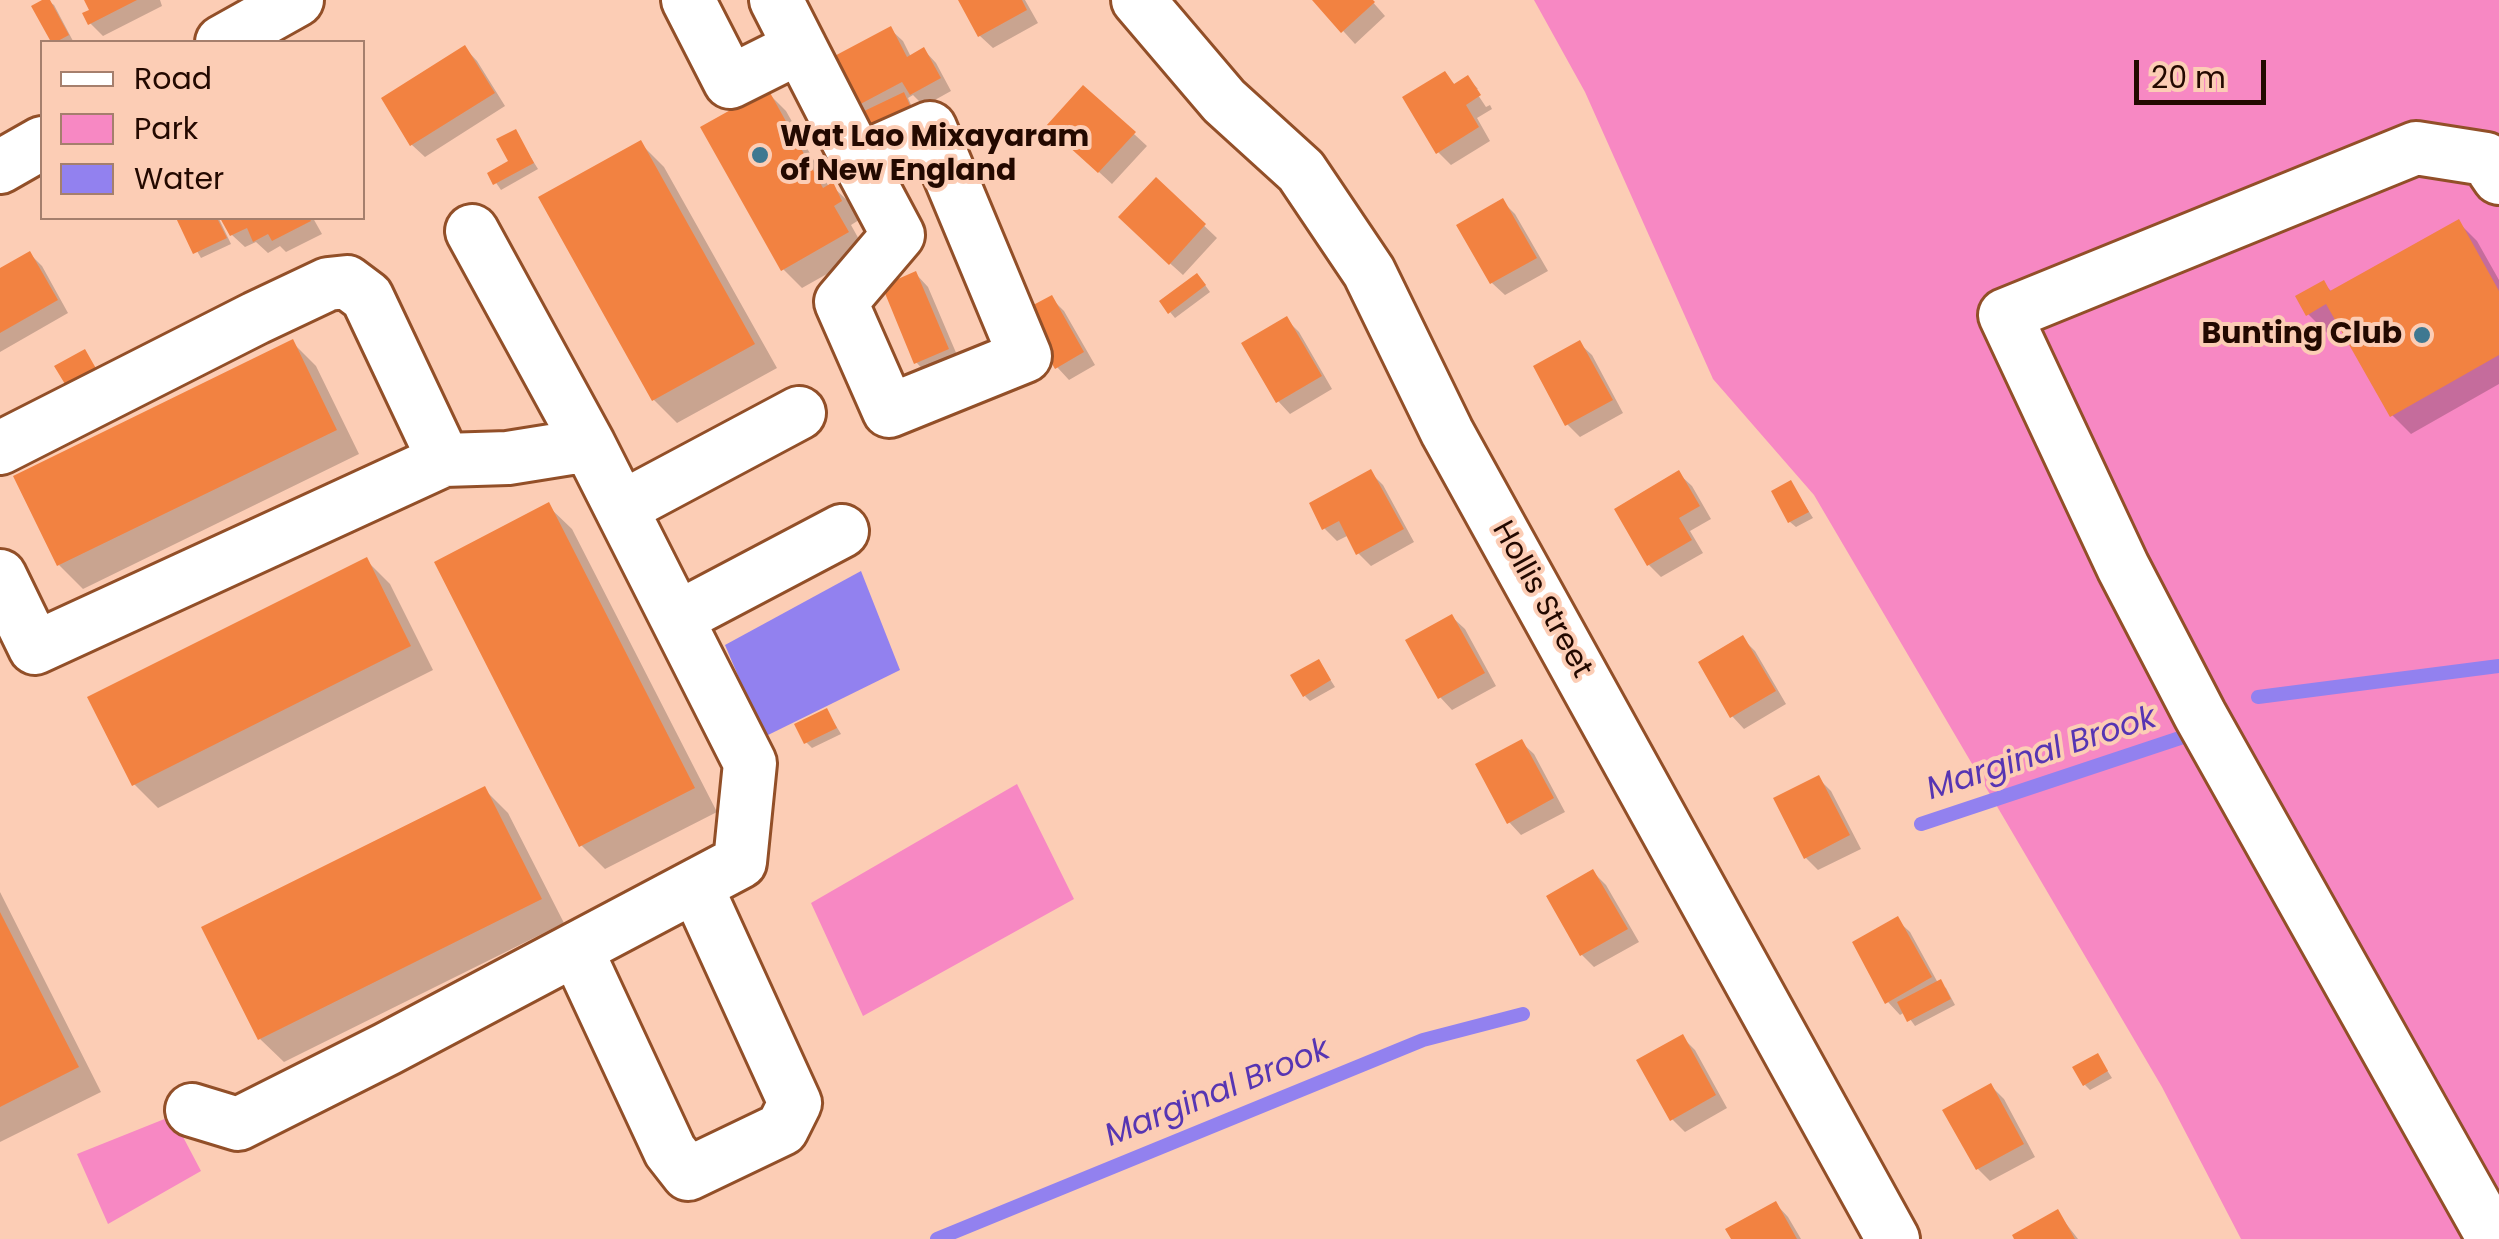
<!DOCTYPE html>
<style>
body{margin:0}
#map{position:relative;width:2499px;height:1239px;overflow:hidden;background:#fccdb5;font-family:Poppins,sans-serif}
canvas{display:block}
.legend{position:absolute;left:40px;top:40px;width:325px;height:180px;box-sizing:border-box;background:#fccdb5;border:2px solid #a57f6d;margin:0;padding:12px 18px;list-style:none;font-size:30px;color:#230900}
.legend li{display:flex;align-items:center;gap:20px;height:50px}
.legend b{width:50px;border:2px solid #a57f6d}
.scale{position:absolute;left:2134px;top:60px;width:132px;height:45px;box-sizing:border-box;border:5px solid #230900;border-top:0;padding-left:12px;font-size:30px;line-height:35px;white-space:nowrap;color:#230900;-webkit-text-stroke:8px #fccdb5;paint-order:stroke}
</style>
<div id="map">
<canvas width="2499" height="1239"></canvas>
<ul class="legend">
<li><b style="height:12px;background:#fff"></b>Road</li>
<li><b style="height:28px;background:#f788c3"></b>Park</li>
<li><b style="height:28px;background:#9281ef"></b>Water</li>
</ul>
<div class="scale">20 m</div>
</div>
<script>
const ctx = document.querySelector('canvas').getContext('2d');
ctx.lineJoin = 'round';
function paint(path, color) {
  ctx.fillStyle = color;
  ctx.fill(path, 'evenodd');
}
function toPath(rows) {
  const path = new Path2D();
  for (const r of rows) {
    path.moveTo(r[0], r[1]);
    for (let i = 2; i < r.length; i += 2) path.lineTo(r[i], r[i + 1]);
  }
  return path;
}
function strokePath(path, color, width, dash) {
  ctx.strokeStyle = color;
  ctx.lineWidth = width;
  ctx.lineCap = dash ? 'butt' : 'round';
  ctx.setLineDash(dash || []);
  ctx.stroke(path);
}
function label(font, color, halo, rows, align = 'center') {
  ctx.font = font + ' Poppins,sans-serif';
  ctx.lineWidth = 8;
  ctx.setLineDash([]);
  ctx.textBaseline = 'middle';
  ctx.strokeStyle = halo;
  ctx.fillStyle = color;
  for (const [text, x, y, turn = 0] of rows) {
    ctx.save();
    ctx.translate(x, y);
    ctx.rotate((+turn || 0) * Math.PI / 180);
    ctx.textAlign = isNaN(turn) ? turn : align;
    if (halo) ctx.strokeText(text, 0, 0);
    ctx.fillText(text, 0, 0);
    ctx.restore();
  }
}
paint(toPath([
 [1534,0,2499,0,2499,1239,2241,1239,2162,1087,1814,495,1713,379,1585,92],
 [1017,784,1074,899,863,1016,811,903],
 [172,1116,201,1171,108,1224,77,1154]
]), '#f788c3');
paint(toPath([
 [861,571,900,670,764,737,725,645]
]), '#9281ef');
paint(toPath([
 [47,0,54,5,73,41,54,42,34,7],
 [87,0,160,0,162,6,103,36,90,23,92,11],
 [961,0,1025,0,1038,23,993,48,980,36],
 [1315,0,1371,0,1385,16,1355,44],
 [890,29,903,41,911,57,924,50,936,63,951,91,924,106,913,95,908,98,917,118,878,137,831,61],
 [465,48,477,61,505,106,425,157,412,145,384,99],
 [1444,74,1456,86,1468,78,1478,89,1474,89,1486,107,1490,105,1492,109,1477,118,1490,141,1451,165,1438,152],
 [1084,88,1147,146,1112,184,1062,138],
 [767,92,786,111,829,187,832,186,851,204,859,220,851,225,866,252,802,288,783,269],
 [515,132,538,169,501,190,490,174,511,162],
 [640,143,664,167,777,368,677,423,654,400],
 [1156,180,1217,238,1183,275,1133,230],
 [1503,202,1515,214,1548,271,1505,295,1492,283],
 [178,218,221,218,219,219,231,244,201,258],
 [223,218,313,218,322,234,286,252,280,246,268,253,256,242,245,247,232,235],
 [2458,222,2477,241,2499,280,2499,384,2411,434,2392,415,2341,325,2327,333,2308,314,2323,283,2333,293],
 [30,254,42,266,68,313,0,352,0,271],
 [916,274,928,287,960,362,928,375,916,362],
 [1203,282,1210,292,1175,318,1170,312],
 [1051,298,1064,311,1095,365,1069,380,1057,367],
 [1286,319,1299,332,1332,389,1290,414,1278,401],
 [292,342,316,366,359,454,83,589,59,565],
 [1579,343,1592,355,1623,413,1580,437,1567,424],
 [1370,472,1383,485,1414,542,1371,566,1358,553,1349,535,1337,541,1325,529,1312,504],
 [1679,474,1692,486,1711,519,1690,531,1703,553,1661,577,1649,565],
 [1791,483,1813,518,1796,527,1790,522],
 [548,506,572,529,717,812,605,869,581,845],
 [366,560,390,584,433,670,158,808,134,784],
 [1452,617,1465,629,1496,686,1452,710,1440,697],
 [1742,638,1755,651,1786,704,1744,729,1732,716],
 [1319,662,1335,687,1310,701,1305,696],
 [827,711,841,734,812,748,806,742],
 [1521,742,1534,754,1565,812,1521,835,1509,822],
 [1818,778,1831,791,1861,849,1818,870,1806,858],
 [484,789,508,813,564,923,284,1062,260,1039],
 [1593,872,1606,885,1639,942,1594,967,1582,955],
 [0,892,101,1092,0,1142],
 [1897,920,1910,932,1938,983,1946,988,1955,1005,1915,1026,1905,1012,1900,1015,1888,1002],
 [1683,1038,1695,1050,1727,1108,1685,1132,1672,1119],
 [2098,1056,2112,1078,2090,1090,2085,1085],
 [1991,1086,2004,1099,2035,1157,1990,1181,1978,1169],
 [1776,1204,1788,1217,1801,1239,1734,1239],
 [2057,1212,2078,1239,2017,1239]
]), '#0003');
strokePath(toPath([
 [2258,697,2499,666],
 [1921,824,2180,738],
 [937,1239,1423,1040,1523,1014]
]), '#9281ef', 14);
paint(toPath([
 [42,0,50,0,69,35,56,42,51,42,31,6],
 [84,0,137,0,88,25,82,13,89,10],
 [958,0,1022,0,1027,10,978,37],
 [1312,0,1373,0,1375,2,1341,33],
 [891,26,907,57,924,47,941,78,910,95,902,82,853,108,827,60],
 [465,45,495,93,410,146,381,98],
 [1445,71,1454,84,1468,75,1481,95,1466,105,1479,127,1436,154,1402,97],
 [1083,85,1136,132,1098,173,1046,126],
 [768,89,823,188,833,182,842,201,834,206,849,232,781,271,700,127],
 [904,92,913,112,870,133,860,113],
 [516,129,534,163,493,185,487,173,508,161,496,139],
 [641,140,755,344,652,401,538,197],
 [1156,177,1206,224,1169,265,1118,217],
 [1503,198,1537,258,1490,284,1456,225],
 [176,218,217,218,227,238,193,254],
 [220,218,309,218,311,221,272,241,268,234,253,242,247,228,230,236],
 [2459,219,2499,291,2499,355,2390,417,2326,304,2306,316,2295,296,2324,280,2330,291],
 [30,251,58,300,0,333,0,268],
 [916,271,949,349,914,364,882,286],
 [1197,273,1206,285,1168,314,1159,301],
 [1052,295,1084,352,1055,369,1022,311],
 [1287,316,1322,376,1276,403,1241,343],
 [293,339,337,430,57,566,13,476],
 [1580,340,1613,400,1565,426,1533,366],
 [85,349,98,372,68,389,54,366],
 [1371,469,1404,529,1356,555,1339,521,1322,530,1309,503],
 [1679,470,1700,506,1679,518,1692,540,1647,566,1614,509],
 [1791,480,1809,512,1788,523,1771,491],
 [549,502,695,788,579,847,434,562],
 [367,557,411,646,132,786,87,697],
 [1452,614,1485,673,1438,699,1405,640],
 [1743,635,1776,691,1730,718,1698,662],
 [1319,659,1331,680,1303,697,1290,675],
 [827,708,837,728,804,744,794,724],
 [1522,739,1554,798,1507,824,1475,764],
 [1819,775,1850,835,1804,859,1773,798],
 [485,786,542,899,258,1040,201,927],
 [1593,869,1628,929,1580,956,1546,896],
 [0,912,79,1067,0,1107],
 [1898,916,1932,977,1885,1004,1852,942],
 [1941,979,1951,999,1907,1022,1897,1002],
 [1683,1034,1716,1095,1670,1121,1636,1060],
 [2098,1053,2108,1071,2083,1086,2072,1067],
 [1991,1083,2024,1144,1976,1170,1942,1110],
 [1776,1201,1797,1239,1731,1239,1725,1229],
 [2058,1209,2075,1239,2014,1239,2012,1235]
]), '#f28241');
const minor = toPath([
 [688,0,730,82,800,47,776,0],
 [1138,0,1224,101,1301,171,1369,272,1447,432,1893,1239],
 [222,42,297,0],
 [800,47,858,160,898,235,841,302,889,411,1025,356,930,128,858,160],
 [0,167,42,143],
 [472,231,589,445],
 [0,448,256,318,328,284,347,282,367,297,444,460],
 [621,508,799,413],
 [0,576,35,648,444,460,508,458,589,445,750,763,740,862,387,1049,238,1124,192,1110],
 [677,618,842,531],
 [576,949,670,1151,688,1174,782,1129,795,1103,696,886],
 [2494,1239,2200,715,2123,567,2005,315,2416,148,2486,159,2499,178]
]);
strokePath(minor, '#924f28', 58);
strokePath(minor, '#fff', 52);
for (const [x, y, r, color] of [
 [760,155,10,"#3e7891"],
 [2422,335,10,"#3e7891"]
]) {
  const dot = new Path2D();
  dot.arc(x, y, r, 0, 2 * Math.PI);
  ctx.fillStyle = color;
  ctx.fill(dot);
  strokePath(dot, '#fccdb5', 4);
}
label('bold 30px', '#230900', '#fccdb5', [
 ["Wat Lao Mixayaram",780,138],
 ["of New England",780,172],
 ["Bunting Club",2402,335,"right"]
], 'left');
label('30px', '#230900', '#fccdb5', [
 ["Hollis Street",1541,600,61]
]);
label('italic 32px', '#5635b3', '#fccdb5', [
 ["Marginal Brook",2042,755,-18],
 ["Marginal Brook",1218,1094,-22]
]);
</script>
